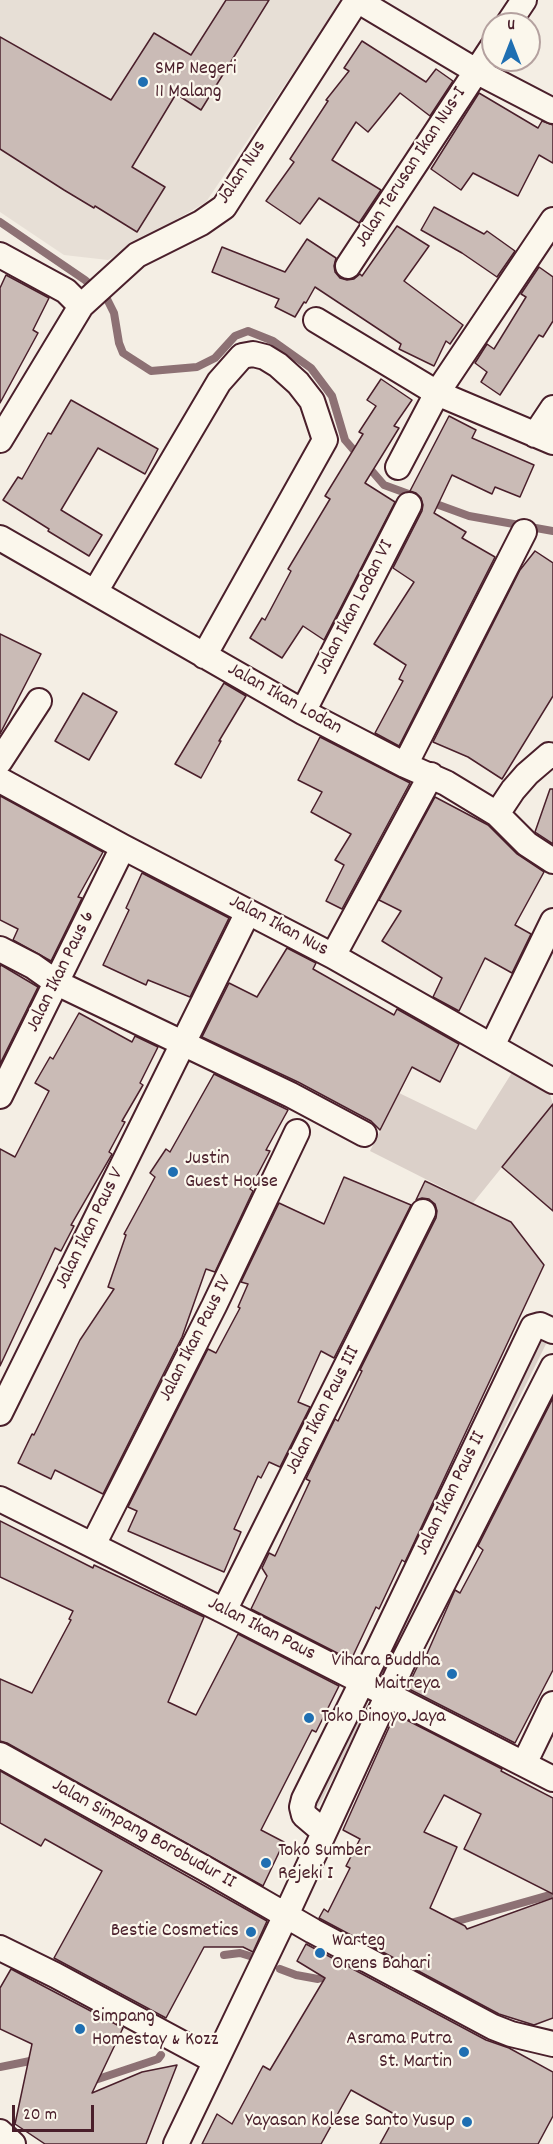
<!DOCTYPE html>
<style>
body{margin:0}
#map{position:relative;width:553px;height:2144px;overflow:hidden;background:#f4eee4;font-family:Dekko,sans-serif}
canvas{display:block}
.north{position:absolute;left:481px;top:12px;width:60px;height:60px;box-sizing:border-box;background:#fbf7ec;border:2px solid #b4a19f;border-radius:50%;rotate:0deg;font-size:16px;font-weight:700;line-height:24px;text-align:center;color:#4a1f2b}
.north::after{content:'';display:block;margin:auto;width:21px;height:27px;background:#1f6fb2;clip-path:polygon(50% 0,100% 100%,50% 72%,0 100%)}
.scale{position:absolute;left:12px;top:2105px;width:82px;height:27px;box-sizing:border-box;border:3px solid #4a1f2b;border-top:0;padding-left:8px;font-size:18px;line-height:21px;white-space:nowrap;color:#4a1f2b;-webkit-text-stroke:4px #fbf7ec;paint-order:stroke}
</style>
<div id="map">
<canvas width="553" height="2144"></canvas>
<div class="north">U</div>
<div class="scale">20 m</div>
</div>
<script>
const ctx = document.querySelector('canvas').getContext('2d');
ctx.lineJoin = 'round';
function paint(path, color) {
  ctx.fillStyle = color;
  ctx.fill(path, 'evenodd');
}
function toPath(rows) {
  const path = new Path2D();
  for (const r of rows) {
    path.moveTo(r[0], r[1]);
    for (let i = 2; i < r.length; i += 2) path.lineTo(r[i], r[i + 1]);
  }
  return path;
}
function strokePath(path, color, width, dash) {
  ctx.strokeStyle = color;
  ctx.lineWidth = width;
  ctx.lineCap = dash ? 'butt' : 'round';
  ctx.setLineDash(dash || []);
  ctx.stroke(path);
}
function label(font, color, halo, rows, align = 'center') {
  ctx.font = font + ' Dekko,sans-serif';
  ctx.lineWidth = 4.5;
  ctx.setLineDash([]);
  ctx.textBaseline = 'middle';
  ctx.strokeStyle = halo;
  ctx.fillStyle = color;
  for (const [text, x, y, turn = 0] of rows) {
    ctx.save();
    ctx.translate(x, y);
    ctx.rotate((+turn || 0) * Math.PI / 180);
    ctx.textAlign = isNaN(turn) ? turn : align;
    if (halo) ctx.strokeText(text, 0, 0);
    ctx.fillText(text, 0, 0);
    ctx.restore();
  }
}
paint(toPath([
 [0,0,342,0,206,202,108,260,64,255,0,212]
]), '#e7dfd6');
paint(toPath([
 [513,1071,549,1091,553,1104,473,1203,370,1151,399,1093,476,1130],
 [544,1339,547,1342,386,1666,383,1669,380,1668,541,1340],
 [365,1703,368,1707,320,1804,317,1807,314,1805]
]), '#dbd0c9');
strokePath(toPath([
 [0,222,85,280,107,299,114,313,119,343,123,353,151,371,197,367,215,358,235,336,248,331,273,341,311,368,332,396,345,440,384,485,469,516,553,531],
 [447,1924,553,1894],
 [224,1955,240,1953,253,1957],
 [280,1969,296,1975,318,1979,348,1971,394,1947],
 [0,2067,30,2061,38,2064],
 [89,2082,158,2059,161,2055]
]), '#8d7174', 8);
const building = toPath([
 [226,0,269,0,201,110,176,94,132,167,165,187,137,232,95,206,94,208,64,190,0,149,0,37,111,100,154,33,191,55,226,0],
 [362,41,426,82,436,69,453,81,430,116,400,93,368,132,356,122,332,160,381,190,359,223,319,198,300,224,266,201,294,162,290,159,328,101,326,100,349,71,344,68,362,41],
 [479,93,538,128,542,121,553,125,553,163,539,155,518,196,473,173,461,190,431,169,479,93],
 [434,207,484,234,487,231,515,251,497,277,462,253,421,230,434,207],
 [397,226,429,246,404,281,463,325,450,344,446,341,434,366,399,349,401,344,315,287,306,303,304,302,295,317,275,307,279,299,212,272,222,247,285,272,307,239,336,258,334,266,335,272,340,278,347,280,354,279,360,274,362,276,397,226],
 [539,267,553,277,553,321,543,337,539,335,500,395,481,382,487,372,475,363,487,344,494,349,526,297,521,294,539,267],
 [6,275,49,298,33,330,38,333,0,403,0,288,6,275],
 [381,379,412,400,394,426,399,428,365,483,395,502,324,640,303,626,282,658,250,638,262,618,265,620,291,571,288,569,330,499,325,496,363,434,359,432,376,406,367,400,381,379],
 [71,400,158,449,145,474,98,448,61,510,102,535,89,556,48,531,49,529,3,500,18,477,22,479,48,433,51,434,71,400],
 [449,416,476,430,472,438,534,465,520,497,495,487,492,494,452,475,434,513,466,532,462,538,495,557,399,746,375,733,403,681,399,679,406,665,374,644,414,582,393,568,422,511,423,505,421,498,416,493,410,491,449,416],
 [535,551,553,563,553,696,502,779,468,757,433,742,520,570,535,551],
 [0,634,41,654,0,734,0,634],
 [224,683,246,696,219,741,221,741,201,778,175,764,224,683],
 [83,693,117,712,89,760,55,741,83,693],
 [320,737,410,783,342,909,326,901,344,865,335,860,351,834,311,812,322,792,298,780,320,737],
 [550,789,553,789,553,844,535,832,550,789],
 [0,796,103,852,78,897,82,898,51,961,13,940,18,929,0,920,0,796],
 [435,797,488,825,517,854,544,872,515,925,531,934,512,973,485,958,459,1011,433,997,442,978,382,941,401,911,379,900,435,797],
 [142,873,229,918,190,997,148,980,146,985,103,965,129,910,126,908,142,873],
 [287,948,316,963,313,969,394,1015,397,1009,459,1044,440,1082,412,1067,380,1130,371,1121,298,1082,202,1037,229,983,257,997,287,948],
 [1,965,38,987,0,1064,0,967,1,965],
 [79,1013,132,1042,135,1036,158,1047,140,1083,143,1085,122,1121,125,1122,109,1152,112,1154,71,1225,74,1226,61,1251,55,1248,0,1366,0,1149,15,1157,49,1091,35,1083,50,1057,53,1059,79,1013],
 [214,1074,288,1110,266,1150,270,1151,250,1189,253,1191,215,1272,206,1269,182,1337,103,1494,55,1470,51,1479,18,1463,32,1434,34,1435,80,1340,114,1289,108,1287,126,1235,124,1234,155,1177,150,1173,166,1149,170,1152,214,1074],
 [553,1104,553,1211,502,1167,553,1104],
 [344,1177,411,1205,334,1358,321,1351,298,1402,310,1407,280,1467,269,1462,261,1478,258,1476,234,1529,241,1532,224,1572,128,1531,137,1511,128,1507,208,1349,216,1353,240,1308,238,1307,248,1284,241,1282,279,1203,324,1224,344,1177],
 [425,1181,511,1222,544,1265,405,1562,402,1560,379,1609,376,1607,351,1660,251,1609,267,1576,262,1568,269,1553,275,1556,310,1481,306,1479,335,1419,338,1421,362,1371,360,1370,436,1218,437,1211,435,1204,429,1199,422,1198,416,1200,425,1181],
 [553,1398,553,1670,515,1743,407,1688,423,1655,426,1656,455,1590,460,1593,483,1550,478,1546,553,1398],
 [0,1521,93,1568,94,1565,204,1617,168,1702,196,1715,238,1634,339,1686,316,1732,312,1730,261,1830,284,1842,263,1886,7,1743,0,1741,0,1679,32,1693,71,1620,69,1619,73,1611,0,1577,0,1521],
 [395,1714,502,1769,501,1771,553,1798,553,1894,464,1849,481,1814,444,1795,424,1832,457,1847,430,1908,465,1926,467,1929,553,1898,553,2018,534,2025,499,2014,319,1918,324,1909,328,1912,350,1868,346,1866,360,1839,343,1830,395,1714],
 [0,1771,267,1921,253,1952,243,1947,204,1947,166,2018,54,1958,102,1871,45,1839,41,1846,0,1823,0,1771],
 [306,1944,486,2040,509,2048,553,2072,553,2116,538,2144,380,2144,396,2115,351,2090,321,2144,202,2144,217,2114,232,2124,263,2066,270,2070,325,1978,297,1961,306,1944],
 [11,1969,123,2028,92,2093,142,2072,177,2065,146,2144,45,2144,15,2124,32,2044,0,2029,0,1988,11,1969]
]);
paint(building, '#cabbb6');
strokePath(building, '#4a1f2b', 1.5);
const minor = toPath([
 [357,0,476,71,553,111],
 [508,24,524,0],
 [0,255,66,291,81,306],
 [348,266,493,46],
 [316,320,437,393,553,442],
 [535,435,553,408],
 [0,440,81,306,137,255,201,223,224,207,357,0],
 [398,467,437,393,553,220],
 [0,538,303,712,405,765,446,783,497,814,513,790,527,774,549,755,553,756],
 [95,592,219,382,242,356,253,354,265,357,278,365,298,383,312,401,325,440,204,656],
 [303,712,409,505],
 [0,761,39,701],
 [405,765,524,532],
 [0,780,123,847,333,956,553,1081],
 [497,814,527,844,553,861],
 [0,949,33,966,57,983,291,1095,364,1134],
 [333,956,431,775],
 [492,1046,553,921],
 [0,1096,123,847],
 [0,1413,248,912],
 [0,1499,224,1611,553,1779],
 [93,1545,214,1306,297,1132],
 [224,1611,423,1212],
 [0,1755,204,1868,313,1931,493,2027,511,2034,553,2044],
 [524,1764,553,1704],
 [324,1832,304,1815,302,1807,304,1799,378,1650,533,1327,540,1325,553,1331],
 [0,1948,55,1975,215,2061],
 [0,2132,13,2144],
 [176,2144,286,1915,402,1664,553,1367]
]);
strokePath(minor, '#4a1f2b', 28);
strokePath(minor, '#fbf7ec', 24);
for (const [x, y, r, color] of [
 [143,82,6,"#1f6fb2"],
 [173,1172,6,"#1f6fb2"],
 [452,1674,6,"#1f6fb2"],
 [309,1718,6,"#1f6fb2"],
 [266,1863,6,"#1f6fb2"],
 [251,1932,6,"#1f6fb2"],
 [320,1953,6,"#1f6fb2"],
 [80,2029,6,"#1f6fb2"],
 [464,2052,6,"#1f6fb2"],
 [467,2122,6,"#1f6fb2"]
]) {
  const dot = new Path2D();
  dot.arc(x, y, r, 0, 2 * Math.PI);
  ctx.fillStyle = color;
  ctx.fill(dot);
  strokePath(dot, '#fbf7ec', 2);
}
label('20px', '#4a1f2b', '#fbf7ec', [
 ["SMP Negeri",155,70],
 ["11 Malang",155,93],
 ["Justin",185,1160],
 ["Guest House",185,1183],
 ["Vihara Buddha",440,1662,"right"],
 ["Maitreya",440,1685,"right"],
 ["Toko Dinoyo Jaya",321,1718],
 ["Toko Sumber",278,1852],
 ["Rejeki I",278,1875],
 ["Bestie Cosmetics",239,1932,"right"],
 ["Warteg",332,1942],
 ["Orens Bahari",332,1965],
 ["Simpang",92,2018],
 ["Homestay & Kozz",92,2041],
 ["Asrama Putra",452,2040,"right"],
 ["St. Martin",452,2063,"right"],
 ["Yayasan Kolese Santo Yusup",455,2122,"right"]
], 'left');
label('20px', '#4a1f2b', '#fbf7ec', [
 ["Jalan Terusan Ikan Nus-I",412,168,-57],
 ["Jalan Nus",243,173,-56],
 ["Jalan Ikan Lodan VI",356,608,-63],
 ["Jalan Ikan Lodan",284,700,29],
 ["Jalan Ikan Nus",278,927,28],
 ["Jalan Ikan Paus 6",62,972,-64],
 ["Jalan Ikan Paus V",91,1229,-64],
 ["Jalan Ikan Paus IV",197,1339,-63],
 ["Jalan Ikan Paus III",324,1411,-63],
 ["Jalan Ikan Paus II",452,1494,-64],
 ["Jalan Ikan Paus",261,1630,27],
 ["Jalan Simpang Borobudur II",143,1835,29]
]);
</script>
